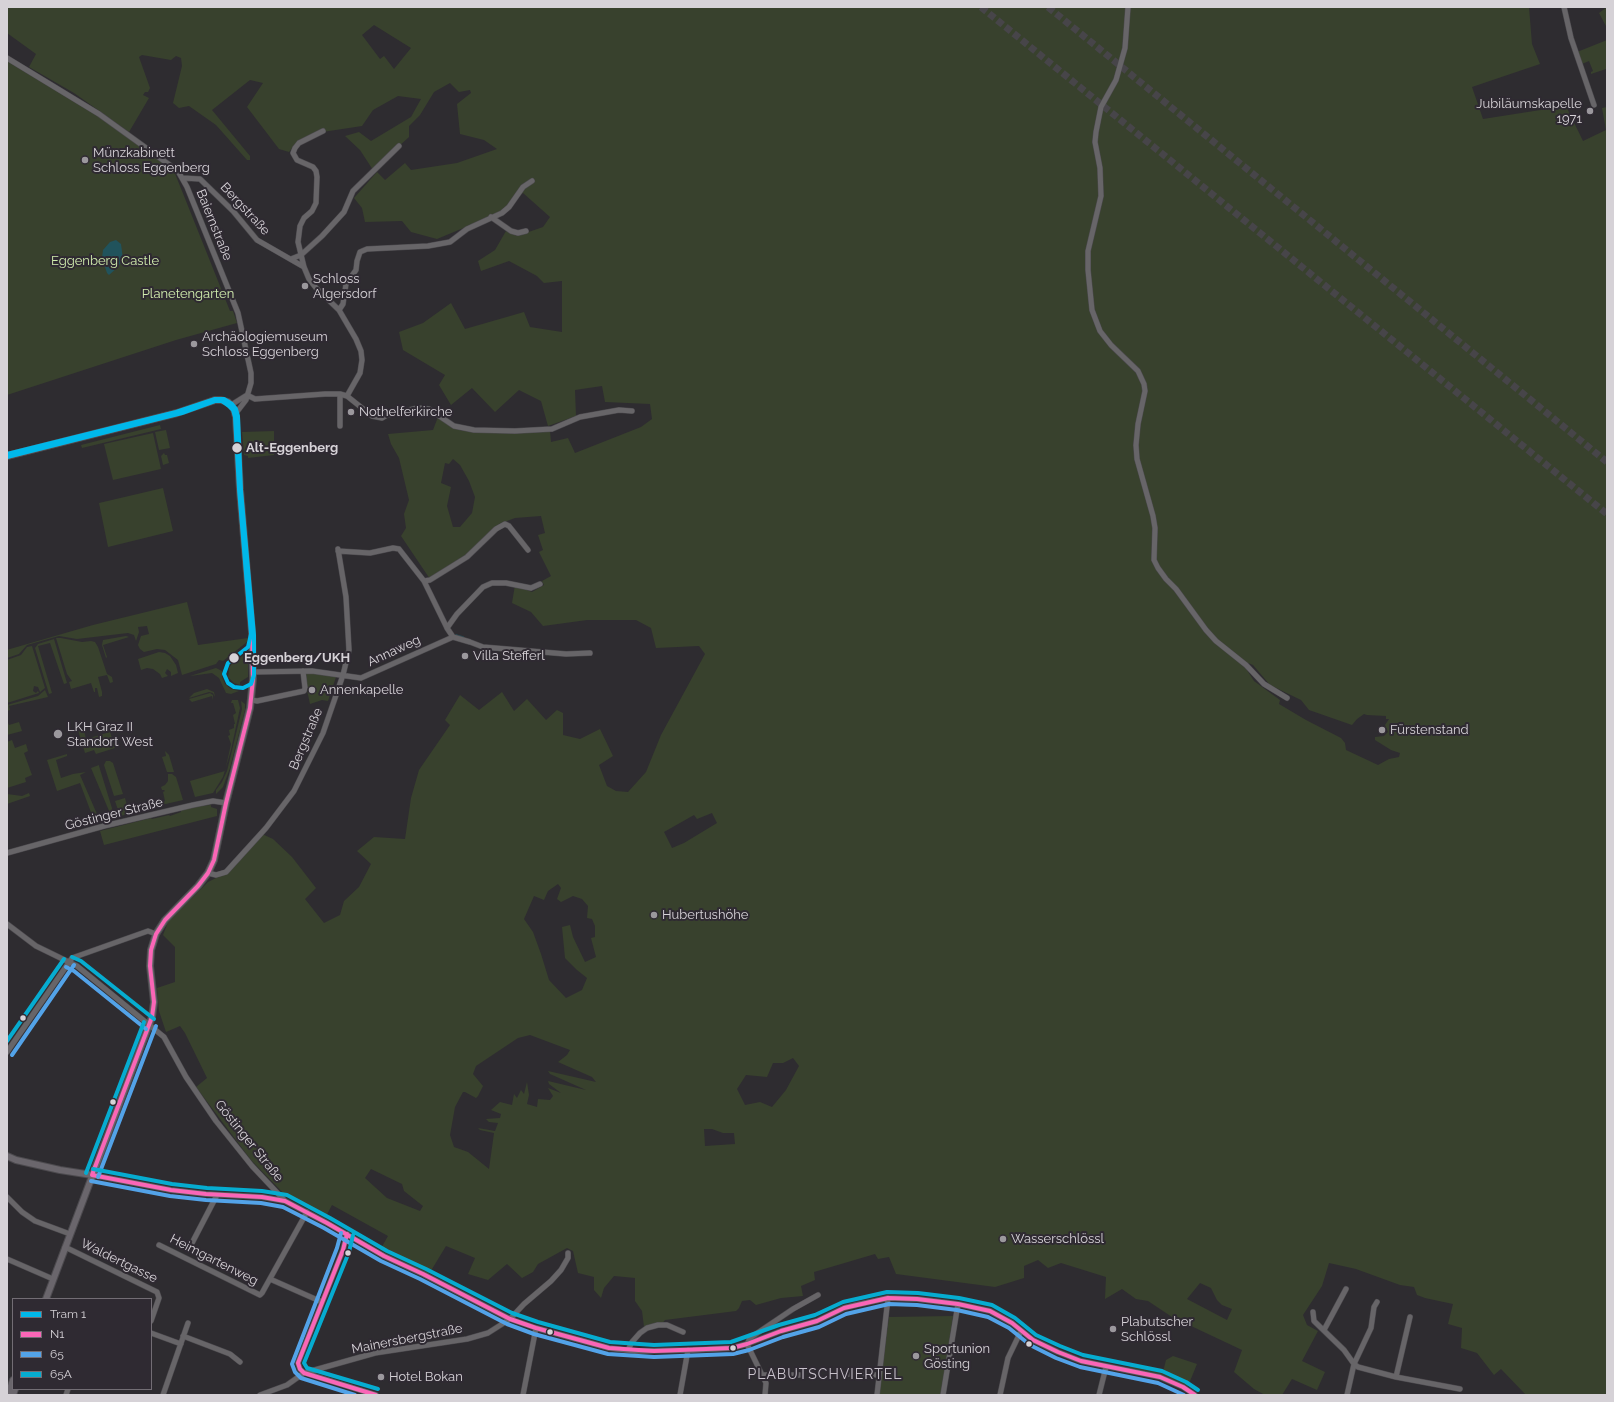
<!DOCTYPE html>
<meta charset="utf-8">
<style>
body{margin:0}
#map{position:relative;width:1614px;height:1402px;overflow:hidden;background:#2e2c30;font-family:Raleway,sans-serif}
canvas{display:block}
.frame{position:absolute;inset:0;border:8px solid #d6d2d7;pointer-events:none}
.legend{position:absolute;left:12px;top:1298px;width:140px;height:92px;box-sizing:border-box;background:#2f2a32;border:1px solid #726d74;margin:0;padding:5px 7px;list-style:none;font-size:12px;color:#d6d2d7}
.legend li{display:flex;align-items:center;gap:8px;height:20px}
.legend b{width:20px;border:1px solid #726d74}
</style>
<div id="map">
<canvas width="1614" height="1402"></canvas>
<div class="frame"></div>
<ul class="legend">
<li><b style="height:5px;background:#00b8ea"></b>Tram 1</li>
<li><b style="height:5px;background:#fa66b7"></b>N1</li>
<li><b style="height:5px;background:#53a3e8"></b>65</li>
<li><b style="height:5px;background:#06acd0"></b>65A</li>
</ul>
</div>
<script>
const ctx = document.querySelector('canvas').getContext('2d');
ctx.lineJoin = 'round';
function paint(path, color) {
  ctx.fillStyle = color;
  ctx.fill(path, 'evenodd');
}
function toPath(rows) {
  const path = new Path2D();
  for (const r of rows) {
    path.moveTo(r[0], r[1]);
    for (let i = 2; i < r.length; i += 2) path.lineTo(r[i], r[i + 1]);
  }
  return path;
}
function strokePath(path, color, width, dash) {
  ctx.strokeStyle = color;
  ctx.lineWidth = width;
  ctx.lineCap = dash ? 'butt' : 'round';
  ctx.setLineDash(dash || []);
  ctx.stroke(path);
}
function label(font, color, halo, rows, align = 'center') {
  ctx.font = font + ' Raleway,sans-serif';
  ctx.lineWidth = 4;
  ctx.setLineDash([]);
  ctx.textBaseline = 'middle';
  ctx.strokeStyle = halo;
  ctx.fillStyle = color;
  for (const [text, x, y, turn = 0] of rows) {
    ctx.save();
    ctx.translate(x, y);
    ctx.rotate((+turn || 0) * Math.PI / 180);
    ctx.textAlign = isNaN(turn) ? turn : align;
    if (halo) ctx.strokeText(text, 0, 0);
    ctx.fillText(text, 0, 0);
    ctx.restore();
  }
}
paint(toPath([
 [7,7,1529,7,1532,44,1540,64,1472,87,1483,119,1566,106,1583,141,1606,130,1602,108,1607,107,1607,1395,1526,1395,1501,1369,1494,1375,1477,1353,1461,1348,1462,1328,1448,1324,1453,1304,1425,1298,1417,1295,1414,1287,1400,1285,1356,1269,1329,1263,1322,1286,1303,1315,1307,1325,1318,1331,1302,1361,1325,1372,1317,1390,1292,1379,1282,1395,1265,1395,1254,1389,1234,1372,1242,1350,1172,1317,1148,1301,1136,1299,1122,1289,1105,1299,1106,1277,1061,1263,1048,1268,1038,1260,1024,1266,1024,1278,995,1287,896,1274,889,1257,878,1259,875,1254,814,1272,815,1280,801,1286,803,1296,781,1298,756,1305,750,1300,742,1301,739,1308,736,1311,665,1320,660,1326,644,1327,642,1311,635,1301,635,1278,614,1276,604,1288,601,1298,594,1290,594,1277,578,1273,573,1251,567,1248,538,1264,533,1272,522,1278,507,1264,488,1280,468,1274,475,1258,446,1246,429,1274,380,1250,388,1236,332,1205,325,1218,285,1195,251,1160,196,1087,207,1078,185,1033,180,1026,166,1032,159,1011,157,988,175,982,175,947,163,935,168,922,208,882,228,872,262,834,273,839,292,857,316,888,305,899,324,923,340,915,344,901,359,887,371,864,357,851,374,837,405,839,411,798,419,770,450,725,445,720,460,695,479,710,502,692,514,711,527,699,546,720,557,710,563,713,563,735,580,739,600,729,613,756,599,765,607,786,616,791,628,792,646,772,661,735,705,654,699,646,656,648,651,628,636,620,587,620,543,626,531,612,512,603,515,585,532,592,544,585,542,581,551,576,539,552,543,550,538,535,545,533,541,516,515,518,499,524,463,558,430,579,401,536,406,528,404,514,409,500,399,458,391,444,388,434,433,430,438,417,451,427,463,431,507,432,550,431,551,442,568,438,575,453,641,427,652,419,650,404,605,402,602,386,575,390,576,416,548,426,541,401,519,390,495,412,472,388,451,405,439,385,445,375,403,350,399,332,423,323,451,303,465,329,524,312,530,327,562,332,562,281,544,283,537,276,509,261,481,271,478,261,495,250,506,231,517,236,543,227,550,217,523,193,497,214,437,239,411,232,402,221,365,222,362,208,354,198,377,172,385,180,405,163,411,170,457,163,497,149,484,140,460,134,457,104,471,93,470,90,459,92,450,83,434,92,420,115,409,126,409,137,373,170,360,150,345,136,359,132,371,141,411,117,421,99,398,96,373,110,362,126,316,133,297,142,289,152,279,149,247,107,263,83,250,80,212,110,250,156,250,160,247,160,216,125,189,106,179,108,173,103,182,66,181,58,176,56,171,60,142,55,139,57,150,88,148,92,145,92,143,95,149,98,129,132,74,93,29,67,36,54,7,33],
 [374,25,411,48,394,69,384,56,380,59,362,35],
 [453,459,460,465,469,481,475,497,472,513,460,527,453,527,447,506,451,487,441,483,445,463,449,464],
 [1248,663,1253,665,1270,685,1301,700,1309,710,1352,725,1357,719,1364,714,1367,715,1386,716,1386,719,1389,719,1385,725,1388,732,1384,736,1375,737,1375,740,1391,750,1400,753,1399,757,1389,759,1378,765,1346,750,1345,743,1341,738,1306,720,1279,704,1280,700,1254,681,1245,667],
 [712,813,717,823,684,843,672,848,664,832,694,815,697,819],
 [558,884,561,888,557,899,561,902,573,896,582,899,588,906,587,918,592,919,595,926,595,937,591,938,596,957,585,962,573,937,570,925,562,927,565,958,577,970,587,978,582,990,566,998,549,980,541,954,533,932,524,919,534,896,544,900,548,891],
 [530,1035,570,1050,567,1055,558,1062,592,1077,596,1082,548,1071,550,1074,586,1090,548,1081,549,1084,561,1093,548,1088,553,1096,550,1100,538,1099,537,1107,527,1104,529,1095,527,1082,524,1094,521,1090,517,1098,514,1094,512,1105,500,1102,491,1110,501,1114,500,1118,486,1119,489,1122,498,1123,495,1131,478,1128,480,1130,494,1133,489,1169,468,1152,454,1147,450,1135,455,1107,463,1092,465,1092,476,1098,478,1096,483,1086,473,1074,476,1066,518,1038],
 [793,1058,799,1066,786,1090,772,1107,760,1102,745,1105,737,1089,746,1075,767,1077,773,1063,783,1063],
 [704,1129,712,1129,723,1133,734,1133,735,1144,705,1146],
 [371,1169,402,1184,404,1191,423,1206,420,1211,387,1198,365,1178],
 [1200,1283,1211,1288,1217,1300,1222,1305,1232,1309,1227,1320,1187,1299],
 [1607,7,1607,28,1599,13],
 [1607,40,1607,67,1606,69,1591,74,1591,72,1593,71,1589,61,1582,64,1577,52],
 [7,61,96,114,174,171,230,311,233,311,237,323,176,340,7,395],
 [160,425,161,429,82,448,81,445],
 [166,430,170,448,159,450,155,432],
 [274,431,274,455,248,458,248,456,244,455,242,432],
 [153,433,161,469,113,480,104,444],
 [164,453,165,455,167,455,169,463,163,465,161,456],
 [163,488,173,531,108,547,99,503],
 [187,602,198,645,248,638,247,642,223,661,219,660,216,664,182,675,178,660,165,650,157,649,144,652,140,649,138,645,141,636,149,634,147,626,138,627,139,632,136,641,134,635,128,633,77,639,59,636,27,645,19,654,7,658,7,650,10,649,93,625],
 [126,636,129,637,103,645,107,657,106,658,102,645,103,640],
 [56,638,61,638,82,642,91,641,95,642,98,647,107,674,112,677,113,682,110,683,107,675,98,677,102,692,102,696,99,697,97,688,95,688,95,692,94,692,91,683,71,689,69,682,72,681,67,674],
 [54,639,67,683,64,684,50,643,38,646,52,693,49,694,35,648,38,644],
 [32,646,45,688,40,692,38,687,34,686,33,691,36,693,38,691,39,693,7,703,7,660,21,655,27,647],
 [159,652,165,653,170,656,176,665,178,673,171,676,171,672,167,669,165,673,168,676,162,678,160,674,153,669,147,668,141,670,138,659],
 [248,654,248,677,240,682,240,685,234,683,228,677,229,668,233,662,244,655],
 [216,668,222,671,222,677,225,684,231,689,239,691,231,694,226,693,219,678,212,673,190,676],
 [306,672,336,677,328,701,322,700,310,704,307,690],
 [207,689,214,692,215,697,213,693,209,692,189,698,194,693],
 [45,690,48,697,9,706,10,710,7,711,7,705,38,696],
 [210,693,213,695,213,700,212,696,192,702,189,699],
 [232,700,238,700,240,708,231,750,223,777,213,793,195,797,190,781,225,771,231,744,228,736,230,735,229,730,234,728,234,724,235,724,233,715,236,713,233,703,231,703],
 [241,701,245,704,245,710,230,768,223,787,216,794,216,790,222,782,227,771,242,709],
 [7,721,9,725,19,722,22,731,7,735],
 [78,730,81,732,84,731,86,739,110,732,115,748,96,754,94,750,85,753],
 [12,740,15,748,26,744,28,751,24,753,32,775,25,778,26,782,7,788,7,742],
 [165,751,169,755,174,772,167,772,162,757,166,756],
 [67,754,67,756,56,760,61,778,73,774,86,772,80,775,100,821,95,823,80,783,57,791,47,760],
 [106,761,110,761,113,763,123,794,114,796,104,765],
 [99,765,99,766,115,818,112,818,91,768],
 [168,774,172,774,176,777,183,800,161,805,160,803,165,801,163,792,165,791,164,790,162,790,161,787,165,785,168,781],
 [29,793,30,796,7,804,7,794,22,796],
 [125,798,128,810,132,809,133,811,129,812,129,814,120,816,115,801],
 [211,805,211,807,217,809,217,816,104,845,100,831,151,818,152,819,169,815,170,816,181,812,181,810,197,806],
 [953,1316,941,1395,879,1395,889,1317],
 [1173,1356,1197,1364,1188,1386,1163,1375,1130,1368,1130,1364,1163,1372,1166,1360]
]), '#38412d');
paint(toPath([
 [116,240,121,244,123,259,118,267,109,275,107,273,102,258,103,250,110,242]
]), '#21535c');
strokePath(toPath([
 [456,635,463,637]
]), '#21535c', 1.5);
strokePath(toPath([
 [981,7,1607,514],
 [1048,7,1607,462]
]), '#474549', 7, [7, 3.5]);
const minor = toPath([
 [1128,7,1125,48,1116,80,1101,107,1096,132,1095,142,1100,168,1101,196,1088,251,1088,270,1092,310,1100,331,1111,345,1138,371,1144,384,1145,391,1138,424,1136,445,1137,459,1153,516,1155,528,1154,560,1158,568,1166,579,1176,589,1206,630,1216,641,1246,665,1264,684,1287,698],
 [1564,7,1571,38,1594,105],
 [7,58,99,114,178,171,187,187,238,313,251,373,251,383,246,400,236,413],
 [323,131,299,143,295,148,293,153,297,160,313,167,316,171,317,177,316,203,312,211,304,218,300,226,298,242,304,267,309,279,316,288,339,310,356,339,361,351,362,360,360,373,347,396],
 [183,178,200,179,233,211,257,240,304,267],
 [491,217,511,231,518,233,526,231],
 [291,259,301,255,322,236,344,212,353,191,399,146],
 [339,310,343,304,346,284,356,270,357,261,360,252,367,249,428,246,450,242,467,229,502,213,509,207,523,187,532,181],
 [340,394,340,426],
 [247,395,255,399,325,394,340,394,347,396,372,416,382,418,387,415,418,408,429,409,454,426,474,430,515,431,552,429,580,417,619,410,632,411],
 [231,405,247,395],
 [338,551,370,553,393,548,399,549,424,581,447,628,453,637,470,642,483,647,566,654,590,653],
 [424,581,430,580,467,557,496,529,505,524,509,526,528,550],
 [447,628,457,614,483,587,492,583,506,583,531,588,540,584],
 [253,672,312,671,361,678,453,637],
 [252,700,257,701,304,691,305,688,303,671],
 [7,853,104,826,193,805,213,801,226,803],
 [208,873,216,875,226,872,266,828,294,791,323,733,343,675,349,650,346,597,338,549],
 [7,924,36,946,77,966,164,1037,186,1077,216,1121,252,1166,285,1201,327,1223,384,1256,423,1274,510,1319,536,1328,609,1348,635,1351,693,1350,732,1348,747,1344,781,1331,817,1321,844,1308,856,1305,888,1298,917,1299,958,1304,990,1311,1012,1323,1033,1340,1058,1352,1081,1361,1160,1377,1183,1387,1195,1395],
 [7,1052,72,958,148,931,156,934],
 [92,1175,171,1190,206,1194,262,1197,285,1201],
 [7,1197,22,1212,35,1221,70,1234],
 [159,1245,260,1295,262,1293,307,1212],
 [191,1245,217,1195],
 [65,1247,157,1292,159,1298,151,1321],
 [7,1259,53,1279],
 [270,1279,322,1302],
 [1313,1312,1314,1321,1344,1350,1354,1364,1358,1367,1396,1377,1460,1389],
 [1324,1330,1346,1289],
 [151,1333,181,1344],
 [183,1336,230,1354,240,1362],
 [628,1350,632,1342,640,1333,647,1328,658,1325,667,1325,683,1332],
 [304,1373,300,1369,298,1363,343,1250,347,1234],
 [305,1373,376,1395],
 [847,1374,879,1375],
 [762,1375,800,1375],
 [1396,1377,1410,1317],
 [66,1395,68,1389],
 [163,1395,188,1323],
 [260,1395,287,1385,304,1373,375,1353,467,1339,488,1333,510,1319,524,1304,551,1281,561,1270,568,1258,568,1253],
 [523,1395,536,1328],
 [680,1395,688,1350],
 [765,1395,766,1383,747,1344,750,1338,793,1309,818,1295],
 [877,1395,888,1298],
 [943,1395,958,1304],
 [1000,1395,1008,1358,1021,1331],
 [1099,1395,1106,1367],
 [1347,1395,1354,1364,1371,1328,1374,1307,1377,1302]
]);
const major = toPath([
 [7,456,177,413,215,400,221,400,228,402,234,409,236,417,240,490,252,632,253,679,250,708,226,803,214,860,208,873,198,886,165,920,156,934,151,950,150,966,154,1002,152,1017,46,1299],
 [7,1156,16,1160,60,1170,92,1175],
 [8,1395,13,1380],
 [13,1395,15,1389]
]);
strokePath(minor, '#4c4a4e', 6);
strokePath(major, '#4c4a4e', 8);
strokePath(minor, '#676568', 5);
strokePath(major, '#6a666c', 6);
strokePath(toPath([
 [7,456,177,413,215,400,228,402,236,413,240,490,252,632,253,679,250,708,226,803,214,860,208,873,198,886,165,920,156,934,151,950,150,966,154,1002,152,1017,92,1175],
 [92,1175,171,1190,206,1194,262,1197,285,1201,327,1223,384,1256,423,1274,510,1319,536,1328,609,1348,654,1351,732,1348,747,1344,781,1331,817,1321,844,1308,888,1298,917,1299,958,1304,990,1311,1012,1323,1033,1340,1058,1352,1081,1361,1160,1377,1183,1387,1195,1395],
 [347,1234,343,1250,298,1363,300,1369,304,1373,376,1395]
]), '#fa66b7', 4);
strokePath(toPath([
 [66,967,74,971,146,1029],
 [12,1055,74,965],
 [98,1177,156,1026],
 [91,1181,170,1196,206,1200,261,1203,283,1207,324,1228,381,1261,420,1279,507,1324,534,1334,608,1354,654,1357,733,1354,749,1350,783,1337,819,1327,846,1314,889,1304,917,1305,957,1310,988,1317,1009,1328,1030,1345,1056,1358,1080,1367,1158,1383,1184,1395],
 [341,1233,337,1248,292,1364,295,1372,301,1378,355,1395]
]), '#53a3e8', 4);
strokePath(toPath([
 [72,957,81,961,154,1019],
 [7,1041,64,959],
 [93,1169,172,1184,207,1188,262,1191,287,1195,330,1218,387,1251,426,1269,512,1313,538,1322,610,1342,654,1345,731,1342,779,1325,815,1315,843,1302,887,1292,918,1293,959,1298,992,1305,1015,1318,1036,1335,1060,1346,1083,1355,1162,1371,1186,1382,1198,1390],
 [86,1173,144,1022],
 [353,1235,349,1252,304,1363,307,1368,378,1389]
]), '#06acd0', 4);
strokePath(toPath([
 [7,454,176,412,215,399,224,399,232,404,236,409,238,416,241,490,254,635,254,675,251,684,243,688,234,687,228,683,224,674,228,663,248,647,251,634,239,489,235,417,233,410,229,406,222,401,215,401,182,413,7,457]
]), '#00b8ea', 4);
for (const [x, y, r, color] of [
 [1590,111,4,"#9b989d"],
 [85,160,4,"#9b989d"],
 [305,286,4,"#9b989d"],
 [194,344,4,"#9b989d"],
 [351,412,4,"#9b989d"],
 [237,448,5.5,"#d6d2d7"],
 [465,656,4,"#9b989d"],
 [234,658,5.5,"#d6d2d7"],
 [312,690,4,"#9b989d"],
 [1382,730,4,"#9b989d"],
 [58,734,5,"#9b989d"],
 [654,915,4,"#9b989d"],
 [23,1018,3.5,"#d6d2d7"],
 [113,1102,3.5,"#d6d2d7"],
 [1003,1239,4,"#9b989d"],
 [348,1253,3.5,"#d6d2d7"],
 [1113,1329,4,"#9b989d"],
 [550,1332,3.5,"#d6d2d7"],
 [1029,1344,3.5,"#d6d2d7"],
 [733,1348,3.5,"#d6d2d7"],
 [916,1356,4,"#9b989d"],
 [381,1377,4,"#9b989d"]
]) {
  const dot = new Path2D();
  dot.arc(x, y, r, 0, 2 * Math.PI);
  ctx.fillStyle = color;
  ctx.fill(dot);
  strokePath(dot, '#2f2a32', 1.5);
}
label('13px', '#d6d2d7', '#2f2a32', [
 ["Jubiläumskapelle",1582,104,"right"],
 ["1971",1582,119,"right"],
 ["Münzkabinett",93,153],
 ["Schloss Eggenberg",93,168],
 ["Schloss",313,279],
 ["Algersdorf",313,294],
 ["Archäologiemuseum",202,337],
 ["Schloss Eggenberg",202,352],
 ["Nothelferkirche",359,412],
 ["Villa Stefferl",473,656],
 ["Annenkapelle",320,690],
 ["LKH Graz II",67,727],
 ["Standort West",67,742],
 ["Fürstenstand",1390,730],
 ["Hubertushöhe",662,915],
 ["Wasserschlössl",1011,1239],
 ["Plabutscher",1121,1322],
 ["Schlössl",1121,1337],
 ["Sportunion",924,1349],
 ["Gösting",924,1364],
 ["Hotel Bokan",389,1377]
], 'left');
label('13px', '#d6d2d7', '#2f2a32', [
 ["Bergstraße",245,209,47],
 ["Baiernstraße",214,225,68],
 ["Annaweg",394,651,-25],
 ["Bergstraße",306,739,-67],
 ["Göstinger Straße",114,814,-14],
 ["Göstinger Straße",249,1141,51],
 ["Heimgartenweg",214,1260,27],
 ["Waldertgasse",119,1261,26],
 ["Mainersbergstraße",407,1339,-11]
]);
label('13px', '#d0ecad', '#2f2a32', [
 ["Eggenberg Castle",105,261],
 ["Planetengarten",188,294]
]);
label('bold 13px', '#d6d2d7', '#2f2a32', [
 ["Alt-Eggenberg",246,448],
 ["Eggenberg/UKH",244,658]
], 'left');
ctx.letterSpacing = '1px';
label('14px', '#c8c2cb', '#2f2a32', [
 ["PLABUTSCHVIERTEL",825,1375]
]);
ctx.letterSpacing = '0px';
</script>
